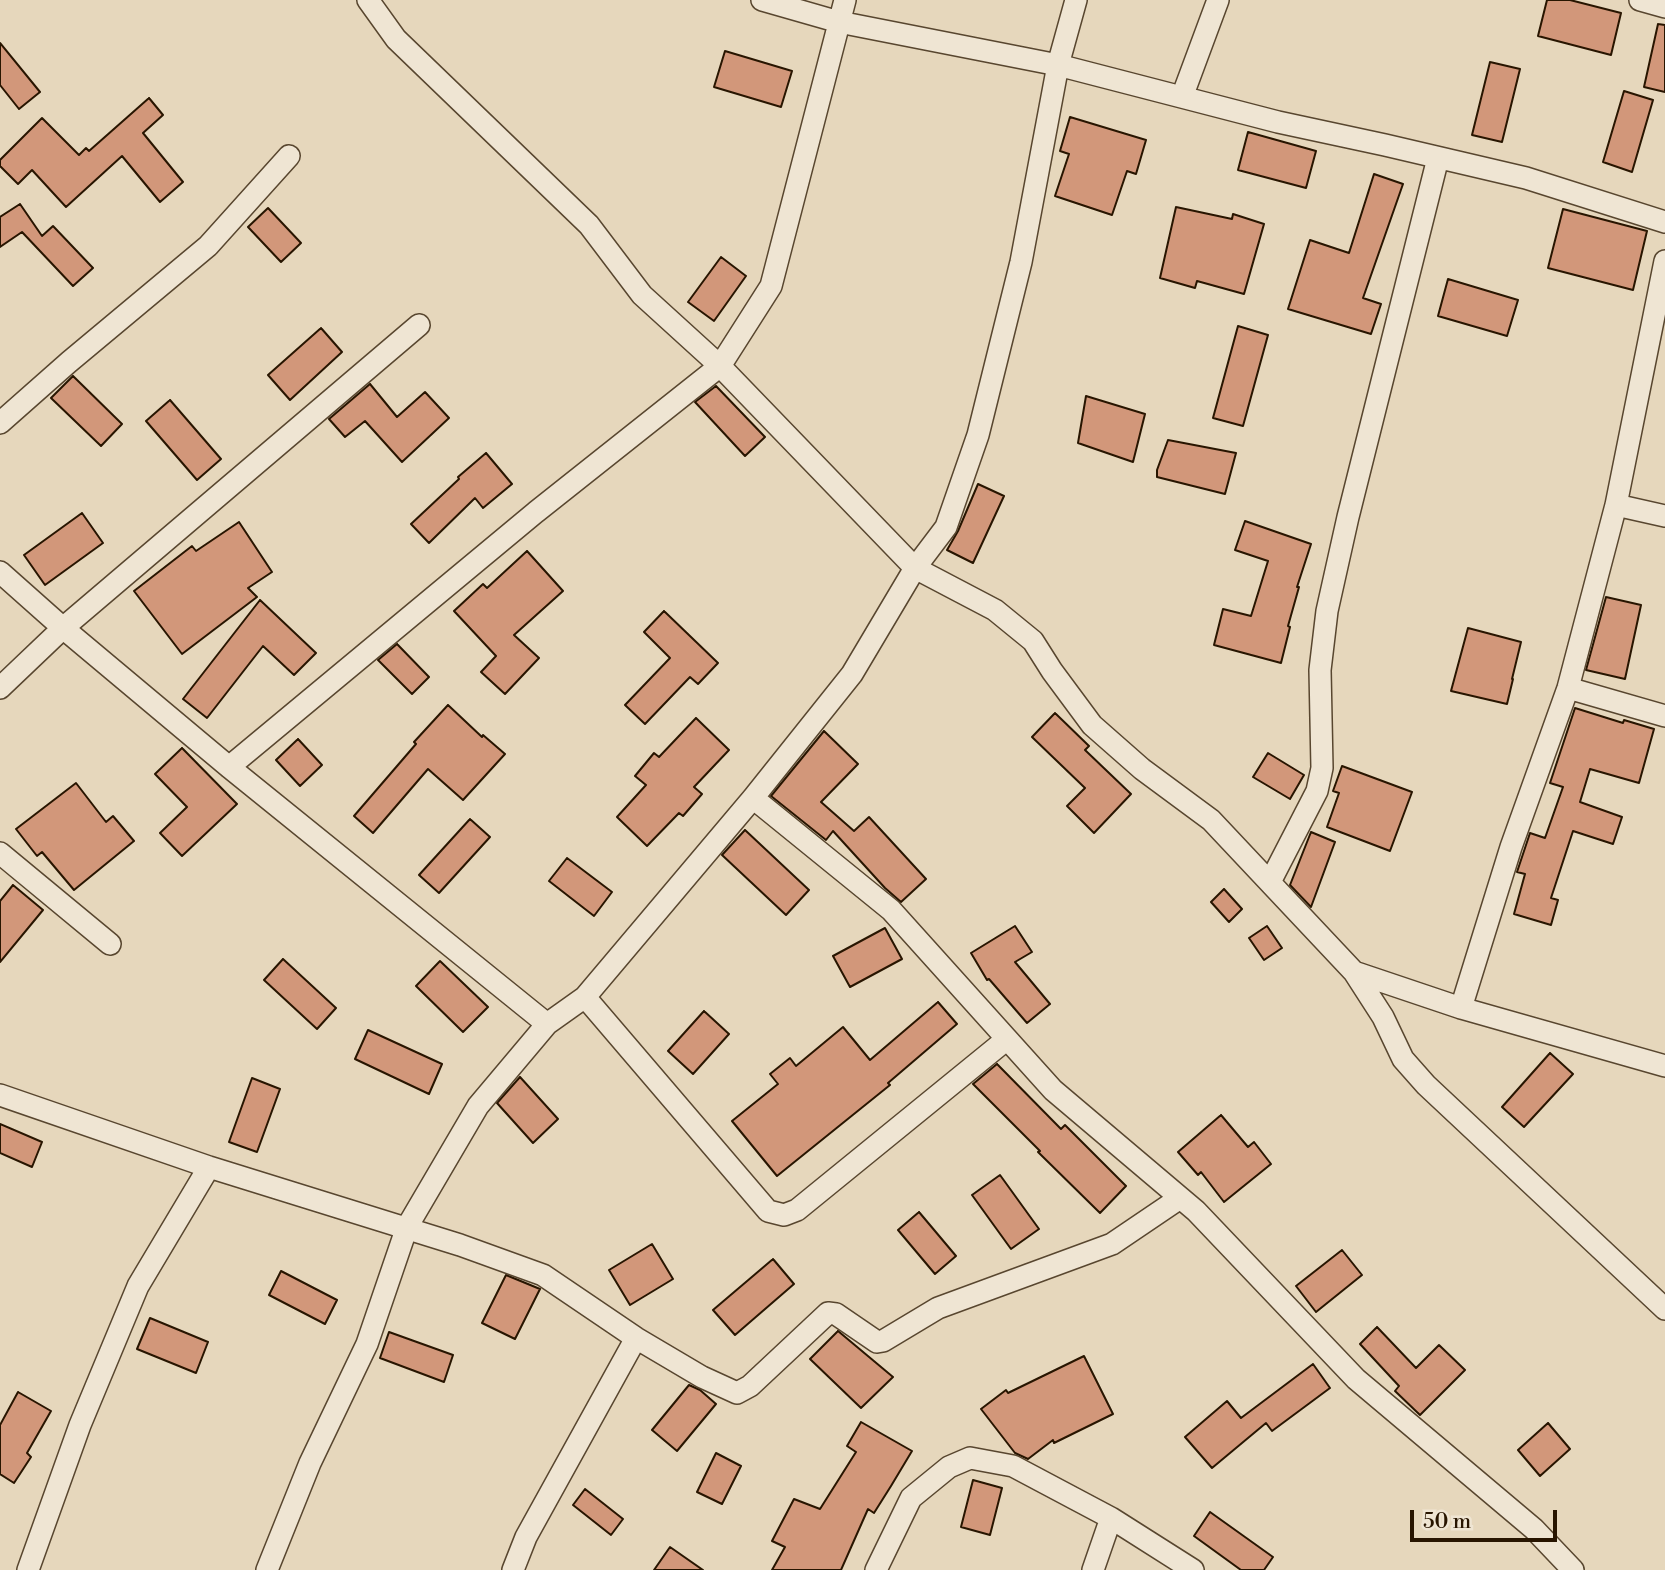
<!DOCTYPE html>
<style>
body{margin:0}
#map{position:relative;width:1665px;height:1570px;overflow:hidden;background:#e6d7bc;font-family:"Libre Bodoni",serif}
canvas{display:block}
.scale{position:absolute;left:1410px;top:1510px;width:147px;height:32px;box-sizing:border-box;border:4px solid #281500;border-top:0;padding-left:9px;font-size:21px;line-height:24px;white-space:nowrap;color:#281500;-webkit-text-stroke:5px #efe5d3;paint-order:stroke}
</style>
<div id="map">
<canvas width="1665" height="1570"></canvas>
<div class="scale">50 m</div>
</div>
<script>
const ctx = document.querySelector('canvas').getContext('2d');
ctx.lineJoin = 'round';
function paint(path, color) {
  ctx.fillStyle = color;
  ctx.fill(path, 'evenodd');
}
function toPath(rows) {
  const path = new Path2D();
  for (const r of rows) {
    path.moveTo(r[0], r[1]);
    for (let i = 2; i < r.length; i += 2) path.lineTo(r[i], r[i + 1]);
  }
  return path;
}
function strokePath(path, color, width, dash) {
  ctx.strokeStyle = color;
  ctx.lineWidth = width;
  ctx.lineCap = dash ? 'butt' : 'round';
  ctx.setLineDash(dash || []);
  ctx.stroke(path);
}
const building = toPath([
 [1547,0,1570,0,1621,13,1611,55,1538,36,1547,0],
 [1658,24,1665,25,1665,92,1644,87,1658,24],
 [0,43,40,92,19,109,0,85,0,43],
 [725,51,792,71,781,107,714,87,725,51],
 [1490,62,1520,69,1502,142,1472,135,1490,62],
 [1624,91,1653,100,1632,172,1603,162,1624,91],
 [149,98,163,115,143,133,183,182,160,202,122,156,66,207,32,170,18,184,0,166,0,160,42,118,79,155,86,148,89,151,149,98],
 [1070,117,1146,140,1136,174,1127,171,1112,215,1055,196,1069,154,1060,151,1070,117],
 [1248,132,1316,151,1306,188,1238,170,1248,132],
 [1374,174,1403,184,1363,298,1381,304,1371,334,1288,309,1310,240,1349,253,1374,174],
 [20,204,42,236,53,226,93,268,73,286,22,232,0,247,0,217,20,204],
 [1176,207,1232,219,1233,214,1264,224,1244,294,1197,281,1195,288,1160,278,1176,207],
 [268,208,301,243,281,262,248,227,268,208],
 [1563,209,1647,231,1633,290,1548,268,1563,209],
 [721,257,746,276,714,321,688,302,721,257],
 [1448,279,1518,300,1507,336,1438,316,1448,279],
 [1238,326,1268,335,1243,426,1213,418,1238,326],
 [321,328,342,352,290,400,268,375,321,328],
 [73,376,122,424,101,446,51,398,73,376],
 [370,384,397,417,425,392,449,418,402,462,365,421,345,437,329,419,370,384],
 [716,386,765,437,745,456,695,402,716,386],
 [1086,396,1145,414,1133,462,1078,443,1086,396],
 [170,400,221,459,197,480,146,421,170,400],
 [1168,440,1236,453,1225,494,1157,477,1157,470,1168,440],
 [486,453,512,484,483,508,475,498,429,543,411,524,459,479,458,477,486,453],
 [978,484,1004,496,973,563,947,550,958,531,978,484],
 [82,513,103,543,45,585,24,555,82,513],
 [1245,521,1311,544,1297,587,1299,587,1288,626,1290,627,1281,663,1214,645,1223,609,1251,616,1268,561,1235,550,1245,521],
 [239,522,272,572,248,588,257,597,182,654,134,591,192,546,196,551,239,522],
 [527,551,563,591,514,635,539,658,505,694,481,672,496,656,454,611,483,584,487,588,527,551],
 [1606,597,1641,605,1625,679,1586,670,1606,597],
 [260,600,316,653,294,675,263,646,207,718,183,699,260,600],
 [664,611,718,663,698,684,690,677,645,724,625,705,670,658,644,632,664,611],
 [1468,628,1521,642,1512,679,1513,679,1507,704,1451,691,1468,628],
 [397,644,429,677,412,694,378,660,397,644],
 [448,705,482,737,483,735,505,754,463,800,428,769,373,833,354,816,416,744,414,742,448,705],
 [1575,708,1623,723,1624,720,1654,729,1639,783,1590,769,1580,802,1622,817,1613,844,1573,831,1551,898,1558,900,1551,925,1514,914,1525,874,1517,872,1530,833,1545,838,1563,787,1550,783,1575,708],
 [1055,713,1089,746,1085,750,1131,794,1094,833,1067,806,1085,788,1032,737,1055,713],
 [696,718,729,750,694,787,702,794,683,816,679,813,647,846,617,817,646,785,635,776,654,753,659,757,696,718],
 [824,731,858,764,821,802,854,831,869,817,926,879,901,902,885,888,833,831,826,840,771,796,824,731],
 [298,739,322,765,300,786,276,760,298,739],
 [182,748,237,804,182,856,160,833,187,807,155,774,182,748],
 [1268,753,1304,775,1290,799,1253,777,1268,753],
 [1342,766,1412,792,1390,851,1327,827,1339,793,1333,791,1342,766],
 [76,783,106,822,113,816,134,841,74,890,42,852,37,856,16,829,76,783],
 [470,819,490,837,439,893,419,875,470,819],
 [745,830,809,890,786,915,722,855,745,830],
 [1311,832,1335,842,1311,907,1290,885,1311,832],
 [567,858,612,892,594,916,549,881,567,858],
 [13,885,43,910,0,962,0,901,13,885],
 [1224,889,1242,909,1229,922,1211,902,1224,889],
 [1015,926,1032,952,1015,962,1050,1004,1027,1023,989,979,987,980,971,953,1015,926],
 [1267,926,1282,948,1264,960,1249,938,1267,926],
 [885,928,902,959,850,987,833,956,885,928],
 [283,959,336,1008,317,1029,264,980,283,959],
 [440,961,488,1007,463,1032,416,986,440,961],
 [938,1002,957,1024,888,1083,890,1085,777,1176,732,1121,778,1084,770,1074,790,1058,796,1066,843,1027,870,1060,938,1002],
 [704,1011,729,1034,693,1074,668,1051,704,1011],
 [368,1030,442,1064,429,1094,355,1059,368,1030],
 [1550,1053,1573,1074,1524,1127,1502,1107,1550,1053],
 [997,1064,1061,1129,1065,1125,1126,1186,1100,1213,1038,1152,1040,1151,973,1084,997,1064],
 [520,1077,558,1119,533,1143,497,1103,520,1077],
 [252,1078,280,1089,257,1152,229,1142,252,1078],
 [1221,1115,1248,1147,1254,1142,1271,1164,1224,1202,1201,1172,1198,1175,1178,1152,1221,1115],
 [0,1124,42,1142,32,1167,0,1153,0,1124],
 [1000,1175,1039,1229,1011,1249,972,1195,1000,1175],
 [919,1212,956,1256,935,1274,898,1230,919,1212],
 [652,1244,673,1279,630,1305,609,1270,652,1244],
 [1342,1250,1362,1275,1316,1312,1296,1286,1342,1250],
 [773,1259,794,1284,735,1335,713,1310,773,1259],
 [281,1271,337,1300,325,1324,269,1295,281,1271],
 [506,1275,540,1289,515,1339,482,1323,506,1275],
 [150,1318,208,1342,196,1373,137,1349,150,1318],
 [1377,1327,1416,1368,1439,1345,1465,1370,1420,1415,1395,1391,1399,1386,1360,1344,1377,1327],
 [838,1331,893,1377,861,1408,810,1359,838,1331],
 [389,1332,453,1355,444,1382,380,1358,389,1332],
 [1084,1356,1113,1414,1054,1443,1053,1440,1028,1459,1015,1453,981,1409,1006,1390,1008,1393,1084,1356],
 [1313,1364,1330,1388,1272,1431,1266,1423,1212,1468,1185,1437,1227,1401,1241,1418,1313,1364],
 [689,1385,700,1390,716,1404,677,1451,652,1430,689,1385],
 [18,1392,51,1411,27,1453,31,1457,14,1483,0,1474,0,1425,18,1392],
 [861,1422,912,1451,891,1486,874,1513,868,1509,841,1570,772,1570,785,1547,772,1541,794,1499,820,1509,856,1452,847,1446,861,1422],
 [1548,1423,1570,1449,1540,1476,1518,1450,1548,1423],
 [716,1453,741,1466,722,1504,697,1492,716,1453],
 [973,1480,1002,1488,990,1535,961,1527,973,1480],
 [585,1489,623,1519,611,1535,573,1505,585,1489],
 [1210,1512,1273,1557,1264,1570,1241,1570,1194,1536,1210,1512],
 [670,1547,703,1570,654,1570,670,1547]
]);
paint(building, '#d2977a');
strokePath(building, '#281500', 2);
const minor = toPath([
 [368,0,396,39,589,225,642,295,720,366,915,568,995,610,1033,641,1052,671,1092,725,1142,769,1211,820,1354,972,1383,1017,1403,1059,1426,1085,1665,1309],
 [762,0,839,22,1058,65,1278,122,1385,145,1526,178,1665,222],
 [1640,0,1665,7],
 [1182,97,1218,0],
 [0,423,69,362,208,246,289,156],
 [1616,505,1665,516],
 [0,572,63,628,229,767,547,1024],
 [0,688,63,628,419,325],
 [1568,688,1665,716],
 [229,767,536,512,720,366,771,286,845,0],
 [753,798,891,910,1053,1090,1196,1211,1356,1379,1534,1529,1573,1570],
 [0,853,110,944],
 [1270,882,1317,791,1322,768,1320,670,1327,611,1348,517,1438,158],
 [1354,972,1461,1008,1665,1066],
 [585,997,768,1211,784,1215,797,1210,1007,1039],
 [1461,1008,1511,847,1568,688,1616,505,1665,261],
 [0,1095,209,1167,460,1245,543,1275,636,1338,702,1377,737,1393,750,1386,828,1313,836,1314,877,1342,883,1341,938,1308,1112,1244,1180,1198],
 [28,1570,80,1425,138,1286,209,1167],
 [267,1570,310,1463,367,1344,407,1227,478,1106,547,1024,585,997,753,798,852,674,915,568,946,527,978,435,1021,262,1058,65,1076,0],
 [513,1570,526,1537,636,1338],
 [876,1570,911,1498,949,1467,970,1458,1013,1466,1111,1518,1193,1570],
 [1093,1570,1111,1518]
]);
strokePath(minor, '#58462f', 24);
strokePath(minor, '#efe5d3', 21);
</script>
